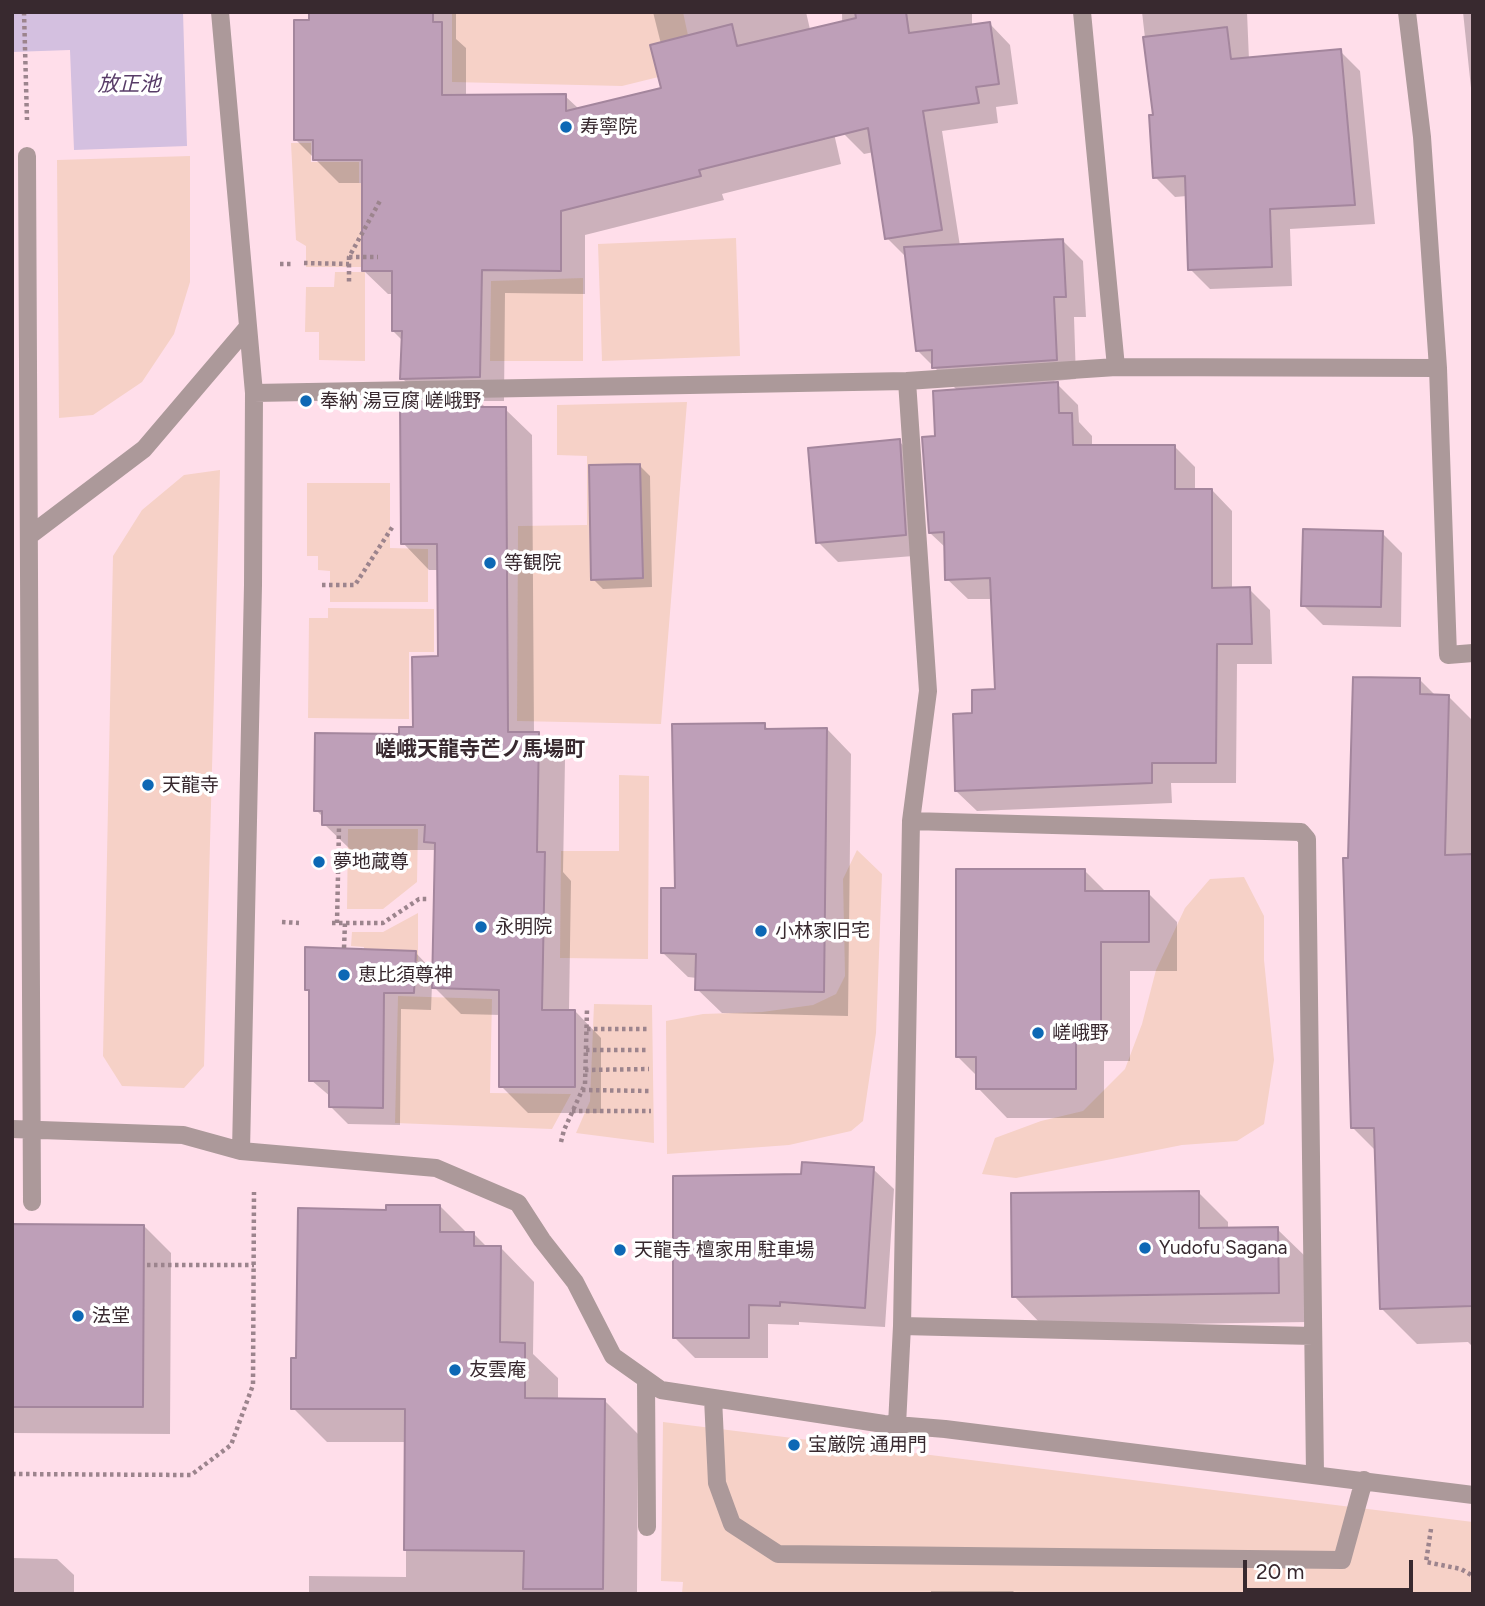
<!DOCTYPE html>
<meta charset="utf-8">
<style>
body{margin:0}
#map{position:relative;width:1485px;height:1606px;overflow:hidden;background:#ffdeea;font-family:Figtree,sans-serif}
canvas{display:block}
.frame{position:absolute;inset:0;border:14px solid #38292f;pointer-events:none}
.scale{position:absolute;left:1243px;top:1560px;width:170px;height:32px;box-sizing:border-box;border:4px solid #38292f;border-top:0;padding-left:9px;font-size:21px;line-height:24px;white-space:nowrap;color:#38292f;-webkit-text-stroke:5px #fff;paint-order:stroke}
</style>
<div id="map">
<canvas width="1485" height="1606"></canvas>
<div class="frame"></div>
<div class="scale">20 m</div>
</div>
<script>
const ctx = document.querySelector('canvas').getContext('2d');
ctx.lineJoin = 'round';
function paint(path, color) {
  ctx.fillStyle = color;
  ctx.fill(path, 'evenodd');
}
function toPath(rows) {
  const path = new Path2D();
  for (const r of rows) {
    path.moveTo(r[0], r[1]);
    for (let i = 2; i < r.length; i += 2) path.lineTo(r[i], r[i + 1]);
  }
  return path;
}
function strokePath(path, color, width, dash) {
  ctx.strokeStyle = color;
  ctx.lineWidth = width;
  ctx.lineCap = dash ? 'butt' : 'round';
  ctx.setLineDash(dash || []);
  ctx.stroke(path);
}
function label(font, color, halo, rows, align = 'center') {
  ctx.font = font + ' Figtree,"Noto Sans JP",sans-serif';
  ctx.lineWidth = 7;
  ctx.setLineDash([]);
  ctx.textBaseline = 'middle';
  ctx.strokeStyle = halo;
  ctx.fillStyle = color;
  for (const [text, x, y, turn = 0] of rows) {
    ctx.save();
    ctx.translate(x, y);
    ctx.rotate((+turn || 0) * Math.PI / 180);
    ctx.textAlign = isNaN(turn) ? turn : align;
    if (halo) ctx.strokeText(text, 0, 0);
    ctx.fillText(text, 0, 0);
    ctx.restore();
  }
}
paint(toPath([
 [452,12,683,12,695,68,622,86,452,82],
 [291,143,311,143,311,162,359,162,359,183,375,183,380,267,306,267,306,246,296,240],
 [190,156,190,282,174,334,142,382,93,415,59,418,57,160],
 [736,238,740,356,602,361,598,244],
 [335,272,365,272,365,361,319,360,319,332,305,332,306,287,334,287],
 [583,278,583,361,490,361,491,281],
 [687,402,661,724,517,721,518,526,587,525,587,456,557,455,557,405],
 [220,470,204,1066,184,1088,122,1086,103,1056,113,556,142,510,184,475],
 [307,483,390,483,390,548,428,549,428,602,330,602,330,571,318,570,318,556,307,556],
 [328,608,434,609,434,652,409,652,409,719,308,718,309,618,328,618],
 [619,775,649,776,648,959,560,958,561,851,619,851],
 [348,829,418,829,417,882,383,909,347,909],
 [857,850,882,874,876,1033,863,1121,851,1131,789,1145,667,1154,666,1021,703,1014,762,1012,813,1005,836,994,845,976,843,879],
 [1244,877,1264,916,1264,960,1274,1060,1264,1124,1237,1141,1182,1145,1016,1178,982,1174,995,1138,1041,1121,1083,1111,1125,1069,1142,1024,1156,970,1185,908,1210,879],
 [418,913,418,961,375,960,364,990,364,947,351,946,352,932,383,932],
 [398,996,492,999,490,1093,571,1094,552,1129,395,1123],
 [594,1004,652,1005,654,1143,576,1133,590,1101],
 [663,1422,1473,1522,1473,1594,682,1594,683,1582,661,1581]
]), '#f6d1c7');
paint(toPath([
 [12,12,183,12,187,146,74,150,70,50,12,52]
]), '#d4c0e0');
paint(toPath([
 [311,12,456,12,456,39,466,48,466,96,565,96,579,109,663,89,661,44,653,12,806,12,841,164,722,194,724,200,585,235,585,294,505,293,504,401,479,401,487,409,505,409,532,435,534,734,538,734,565,760,563,872,571,881,569,1011,575,1011,601,1038,601,1113,528,1113,501,1086,501,1015,461,1014,432,985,431,1010,401,1009,400,1125,348,1124,331,1107,331,1097,311,1080,311,993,307,990,415,952,434,972,435,850,351,850,324,824,324,818,316,810,401,735,415,729,439,658,439,570,429,570,403,543,427,403,402,378,403,341,393,331,393,294,388,294,363,270,363,183,339,183,296,140],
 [842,12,972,12,972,27,990,24,1010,45,1018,104,996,107,998,123,942,131,960,246,1063,241,1083,261,1086,317,1074,317,1076,379,1054,381,1078,405,1079,422,1092,436,1092,446,1174,446,1195,467,1195,490,1212,490,1232,511,1232,589,1249,589,1270,610,1272,664,1237,664,1236,783,1171,783,1172,803,977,811,956,791,973,715,997,691,993,599,968,599,947,579,946,548,930,533,936,438,958,391,918,351,907,258,887,238,874,152,864,154,844,134],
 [1142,12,1247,12,1249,60,1340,51,1360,71,1375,224,1290,229,1292,286,1210,289,1190,269,1187,196,1175,197,1155,177,1154,116],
 [1463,12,1473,12,1473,107],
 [899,441,919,462,926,555,838,562,818,542],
 [640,466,650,476,652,587,603,589,593,579],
 [1382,533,1402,553,1401,627,1323,625,1303,605],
 [1420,680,1436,696,1449,697,1473,721,1473,1347,1468,1342,1417,1344,1382,1309,1377,1152,1353,1128],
 [764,725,770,731,827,729,851,754,848,1016,722,1013,697,989,697,978,688,977,663,953,677,890],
 [1084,870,1107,893,1148,893,1177,922,1177,971,1130,971,1130,1061,1104,1061,1104,1118,1007,1118,978,1088,978,1077,957,1056],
 [873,1169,894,1189,885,1327,799,1322,799,1325,768,1324,768,1358,695,1358,674,1337,803,1176],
 [1198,1192,1228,1222,1228,1229,1277,1229,1307,1258,1308,1322,1043,1326,1014,1296],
 [440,1206,467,1233,473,1233,488,1248,501,1248,534,1282,533,1354,558,1378,558,1400,605,1401,638,1434,637,1594,309,1594,309,1576,406,1577,406,1442,327,1442,293,1408,298,1360,388,1212],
 [12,1225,144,1226,171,1253,170,1434,12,1433],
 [12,1558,57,1559,74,1575,74,1594,12,1594],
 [931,1591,1013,1591,1016,1594,931,1594],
 [1398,1591,1434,1594,1397,1594]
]), '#0003');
const building = toPath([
 [309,12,433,12,433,22,442,22,442,95,566,94,566,111,661,88,650,45,732,24,737,46,856,18,855,12,906,12,909,33,990,22,999,84,976,87,979,103,923,111,942,230,885,239,868,128,699,170,701,176,561,211,561,271,482,270,480,377,400,379,402,331,392,331,392,271,362,271,362,160,313,160,313,140,294,140,294,20,309,20,309,12],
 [1227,27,1231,59,1341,49,1355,205,1270,209,1272,267,1188,270,1185,176,1153,178,1149,115,1153,115,1143,37,1227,27],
 [1063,239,1066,297,1054,297,1057,360,932,368,932,350,916,351,904,247,1063,239],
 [1058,382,1059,413,1072,413,1073,445,1175,445,1175,489,1212,489,1212,588,1250,587,1252,644,1217,644,1216,763,1152,763,1152,783,955,791,953,714,972,713,972,690,995,689,990,578,945,580,944,532,929,533,922,437,935,436,933,391,1058,382],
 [480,400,480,407,506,407,508,732,539,732,537,852,545,852,542,1010,575,1010,575,1087,499,1087,499,990,432,988,435,843,424,842,425,825,322,825,322,811,314,811,315,733,399,734,399,727,413,727,412,657,438,656,437,544,401,544,400,402,480,400],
 [900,439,906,535,816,543,808,448,900,439],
 [640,464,643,578,591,580,589,465,640,464],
 [1303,529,1383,531,1381,607,1301,606,1303,529],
 [1353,677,1420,678,1420,694,1449,695,1445,855,1473,854,1473,1306,1380,1309,1374,1128,1351,1128,1343,858,1348,858,1353,677],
 [765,723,765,729,827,728,824,992,695,990,696,954,661,953,661,888,675,888,672,724,765,723],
 [956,869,1085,869,1085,891,1149,891,1149,942,1101,942,1101,1032,1076,1032,1076,1089,976,1089,976,1057,956,1057,956,869],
 [305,947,416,951,414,993,384,993,383,1108,329,1107,329,1081,309,1081,309,990,305,990,305,947],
 [802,1162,874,1167,865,1308,780,1302,780,1306,749,1305,749,1338,673,1338,673,1176,801,1174,802,1162],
 [1199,1191,1199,1228,1278,1227,1279,1293,1012,1297,1011,1193,1199,1191],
 [386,1205,440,1205,440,1232,474,1232,474,1246,501,1246,500,1342,525,1343,525,1398,605,1399,603,1589,523,1589,524,1551,404,1550,405,1409,291,1409,291,1358,296,1358,298,1208,386,1210,386,1205],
 [12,1224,144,1225,143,1407,12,1407,12,1224]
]);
paint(building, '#be9fb8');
strokePath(building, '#a4869d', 2);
strokePath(toPath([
 [24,12,27,120],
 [349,257,378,257],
 [304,263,349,264,349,257,381,199],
 [280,264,291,264],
 [349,264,349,282],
 [322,585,355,585,393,526],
 [282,922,299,923],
 [332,923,383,923,419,899,427,899],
 [337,923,339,827],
 [344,948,345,923],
 [587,1029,648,1029],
 [586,1050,649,1050],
 [585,1070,649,1069],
 [582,1090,650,1091],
 [572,1111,651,1111],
 [561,1142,564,1130,585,1084,587,1009],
 [147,1265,254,1265],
 [12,1474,191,1475,231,1445,253,1385,254,1192],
 [1431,1529,1426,1562,1461,1569,1473,1576]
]), '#9c848d', 4.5, [3.5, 3.5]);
strokePath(toPath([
 [1082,12,1116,367],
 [1407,12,1422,137,1438,368,1448,655,1473,653],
 [27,156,32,1202],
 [907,381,1116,367,1438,368],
 [254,393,907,381,928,691,911,821,902,1326,1313,1336],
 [29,536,144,449,247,328],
 [911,821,1301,832,1307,839,1315,1474],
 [12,1129,183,1135,241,1151,253,585,254,393,220,12],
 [241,1151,436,1168,518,1203,542,1240,575,1282,613,1356,661,1390,884,1424,945,1429,1473,1495],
 [646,1380,647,1527],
 [713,1398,717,1483,732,1524,778,1554,1342,1560,1364,1480],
 [897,1425,902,1326]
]), '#ac999a', 18);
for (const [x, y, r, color] of [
 [566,127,7,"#0d68b5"],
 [306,401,7,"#0d68b5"],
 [490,563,7,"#0d68b5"],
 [148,785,7,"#0d68b5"],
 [319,862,7,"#0d68b5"],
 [481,927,7,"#0d68b5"],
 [761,931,7,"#0d68b5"],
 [344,975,7,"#0d68b5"],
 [1038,1033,7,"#0d68b5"],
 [1145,1248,7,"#0d68b5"],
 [620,1250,7,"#0d68b5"],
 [78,1316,7,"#0d68b5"],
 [455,1370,7,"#0d68b5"],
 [794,1445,7,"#0d68b5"]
]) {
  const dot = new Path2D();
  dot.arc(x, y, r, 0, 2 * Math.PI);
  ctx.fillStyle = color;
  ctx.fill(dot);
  strokePath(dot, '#fff', 2.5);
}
label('19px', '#38292f', '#fff', [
 ["寿寧院",580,127],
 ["奉納 湯豆腐 嵯峨野",320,401],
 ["等観院",504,563],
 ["天龍寺",162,785],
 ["夢地蔵尊",333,862],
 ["永明院",495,927],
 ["小林家旧宅",775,931],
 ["恵比須尊神",358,975],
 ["嵯峨野",1052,1033],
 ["Yudofu Sagana",1159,1248],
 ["天龍寺 檀家用 駐車場",634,1250],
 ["法堂",92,1316],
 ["友雲庵",469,1370],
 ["宝厳院 通用門",808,1445]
], 'left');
label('italic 21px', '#583c68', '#fff', [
 ["放正池",129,85]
]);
label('bold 21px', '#38292f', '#fff', [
 ["嵯峨天龍寺芒ノ馬場町",480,750]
]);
</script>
